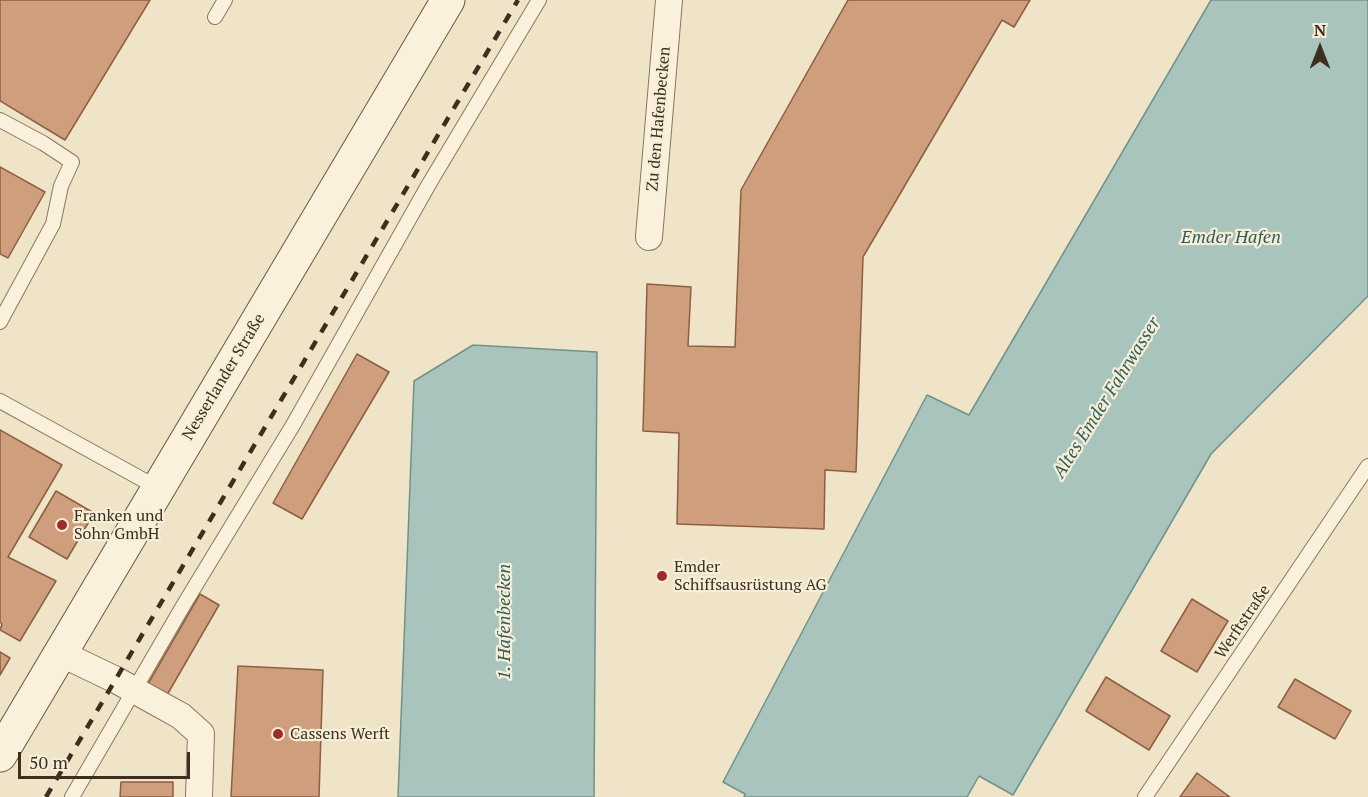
<!DOCTYPE html>
<meta charset="utf-8">
<style>
body{margin:0}
#map{position:relative;width:1368px;height:797px;overflow:hidden;background:#f0e4c8;font-family:"PT Serif",serif}
canvas{display:block}
.north{position:absolute;left:1290px;top:18px;width:60px;height:60px;-webkit-text-stroke:4px #f7eed8;paint-order:stroke;rotate:0deg;font-size:16px;font-weight:700;line-height:24px;text-align:center;color:#3d2e20}
.north::after{content:'';display:block;margin:auto;width:21px;height:27px;background:#3d2e20;clip-path:polygon(50% 0,100% 100%,50% 72%,0 100%)}
.scale{position:absolute;left:18px;top:752px;width:172px;height:27px;box-sizing:border-box;border:3px solid #3d2e20;border-top:0;padding-left:8px;font-size:18px;line-height:21px;white-space:nowrap;color:#3d2e20;-webkit-text-stroke:4px #f7eed8;paint-order:stroke}
</style>
<div id="map">
<canvas width="1368" height="797"></canvas>
<div class="north">N</div>
<div class="scale">50 m</div>
</div>
<script>
const ctx = document.querySelector('canvas').getContext('2d');
ctx.lineJoin = 'round';
function paint(path, color) {
  ctx.fillStyle = color;
  ctx.fill(path, 'evenodd');
}
function toPath(rows) {
  const path = new Path2D();
  for (const r of rows) {
    path.moveTo(r[0], r[1]);
    for (let i = 2; i < r.length; i += 2) path.lineTo(r[i], r[i + 1]);
  }
  return path;
}
function strokePath(path, color, width, dash) {
  ctx.strokeStyle = color;
  ctx.lineWidth = width;
  ctx.lineCap = dash ? 'butt' : 'round';
  ctx.setLineDash(dash || []);
  ctx.stroke(path);
}
function label(font, color, halo, rows, align = 'center') {
  ctx.font = font + ' "PT Serif",serif';
  ctx.lineWidth = 4.5;
  ctx.setLineDash([]);
  ctx.textBaseline = 'middle';
  ctx.strokeStyle = halo;
  ctx.fillStyle = color;
  for (const [text, x, y, turn = 0] of rows) {
    ctx.save();
    ctx.translate(x, y);
    ctx.rotate((+turn || 0) * Math.PI / 180);
    ctx.textAlign = isNaN(turn) ? turn : align;
    if (halo) ctx.strokeText(text, 0, 0);
    ctx.fillText(text, 0, 0);
    ctx.restore();
  }
}
const water = toPath([
 [1211,0,1368,0,1368,296,1211,454,1013,795,979,776,967,797,744,797,745,794,723,782,927,395,969,415,1211,0],
 [473,345,597,352,594,797,398,797,414,381,473,345]
]);
paint(water, '#a9c4bc');
strokePath(water, '#6f938a', 1.5);
const building = toPath([
 [0,0,150,0,65,140,0,101,0,0],
 [848,0,1030,0,1014,27,1002,20,863,257,856,472,825,470,824,529,677,524,679,433,643,431,647,284,691,287,688,346,735,347,741,190,848,0],
 [0,167,45,192,8,258,0,254,0,167],
 [357,354,389,372,302,519,273,503,357,354],
 [0,430,62,465,8,557,56,581,20,641,0,630,2,624,0,622,0,430],
 [56,491,94,513,67,559,29,537,56,491],
 [200,594,219,605,167,695,148,684,200,594],
 [1192,599,1228,621,1197,672,1161,651,1192,599],
 [0,652,10,658,0,675,0,652],
 [238,666,323,670,319,797,231,797,238,666],
 [1106,677,1170,716,1149,750,1086,711,1106,677],
 [1295,679,1351,711,1335,739,1278,707,1295,679],
 [1197,773,1230,797,1180,797,1197,773],
 [121,782,173,782,173,797,120,797,121,782]
]);
paint(building, '#cf9f7d');
strokePath(building, '#8d5f41', 1.5);
const service = toPath([
 [215,17,225,0],
 [0,120,43,143,72,162,61,186,53,224,0,322],
 [0,401,158,488],
 [72,797,183,606,293,425,429,184,539,0],
 [1145,797,1368,466]
]);
const minor = toPath([
 [649,237,669,0],
 [60,653,116,680,161,705,181,716,201,734,199,797]
]);
const secondary = toPath([
 [0,755,448,0]
]);
strokePath(service, '#8d765c', 16);
strokePath(minor, '#8d765c', 28);
strokePath(secondary, '#6f573f', 35);
strokePath(service, '#faf1dc', 14);
strokePath(minor, '#faf1dc', 26);
strokePath(secondary, '#faf1dc', 33);
strokePath(toPath([
 [46,797,518,0]
]), '#3d2e20', 4.5, [10, 10]);
for (const [x, y, r, color] of [
 [62,525,6,"#9e2a2b"],
 [662,576,6,"#9e2a2b"],
 [278,734,6,"#9e2a2b"]
]) {
  const dot = new Path2D();
  dot.arc(x, y, r, 0, 2 * Math.PI);
  ctx.fillStyle = color;
  ctx.fill(dot);
  strokePath(dot, '#f7eed8', 2);
}
label('16px', '#3d2e20', '#f7eed8', [
 ["Zu den Hafenbecken",659,119,-85],
 ["Nesserlander Straße",224,377,-59],
 ["Werftstraße",1243,622,-56]
]);
label('16px', '#3d2e20', '#f7eed8', [
 ["Franken und",74,516],
 ["Sohn GmbH",74,534],
 ["Emder",674,567],
 ["Schiffsausrüstung AG",674,585],
 ["Cassens Werft",290,734]
], 'left');
label('italic 18px', '#2f5d5a', '#f7eed8', [
 ["Emder Hafen",1231,238],
 ["Altes Emder Fahrwasser",1107,398,-58],
 ["1. Hafenbecken",505,622,-90]
]);
</script>
